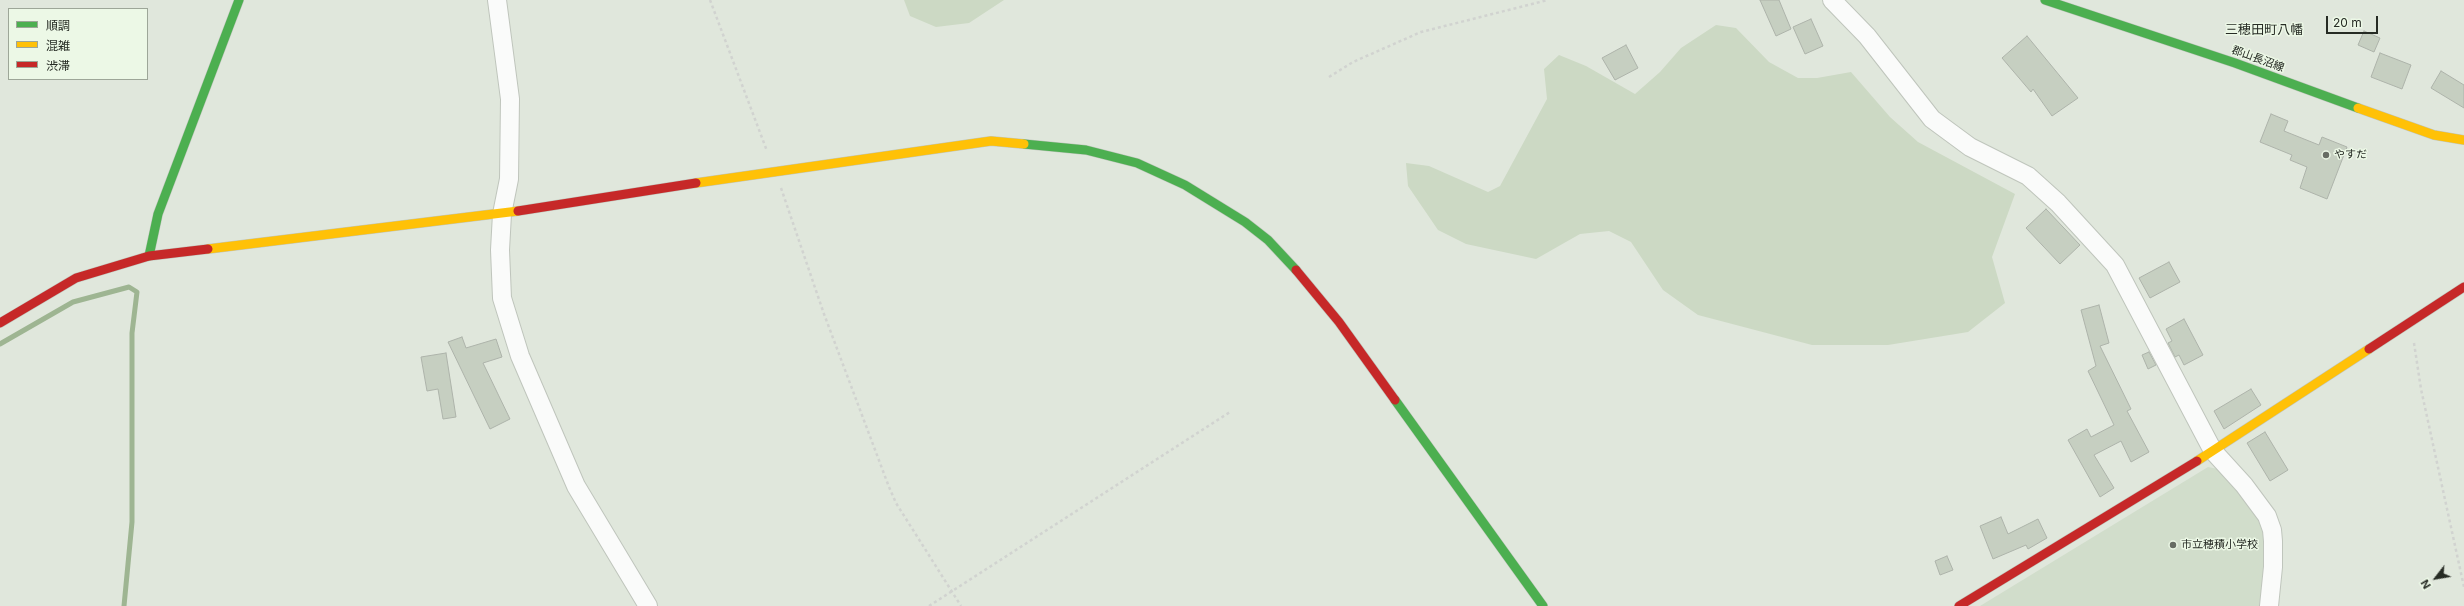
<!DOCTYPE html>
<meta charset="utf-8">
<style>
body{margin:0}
#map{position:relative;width:2464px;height:606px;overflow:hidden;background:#e0e7dc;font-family:Inter,"Noto Sans JP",sans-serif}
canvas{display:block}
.legend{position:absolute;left:8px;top:8px;width:140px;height:72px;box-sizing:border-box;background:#ecf8e6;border:1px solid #9da698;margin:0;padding:5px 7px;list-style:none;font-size:12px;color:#262b24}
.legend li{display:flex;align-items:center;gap:8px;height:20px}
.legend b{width:20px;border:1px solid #9da698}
.north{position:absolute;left:2416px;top:558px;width:40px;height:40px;-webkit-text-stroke:3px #ecf8e6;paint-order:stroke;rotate:239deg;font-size:11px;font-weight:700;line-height:16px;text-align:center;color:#262b24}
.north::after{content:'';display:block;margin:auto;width:14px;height:18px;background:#262b24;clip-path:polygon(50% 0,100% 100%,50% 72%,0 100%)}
.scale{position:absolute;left:2326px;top:16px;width:52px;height:18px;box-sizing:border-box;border:2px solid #262b24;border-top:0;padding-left:5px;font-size:12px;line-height:14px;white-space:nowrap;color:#262b24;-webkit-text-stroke:3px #ecf8e6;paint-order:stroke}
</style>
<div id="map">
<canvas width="2464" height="606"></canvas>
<ul class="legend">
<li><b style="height:5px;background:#4caf50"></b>順調</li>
<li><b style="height:5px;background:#ffc107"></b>混雑</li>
<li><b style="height:5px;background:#c62828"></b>渋滞</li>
</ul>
<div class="north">N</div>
<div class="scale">20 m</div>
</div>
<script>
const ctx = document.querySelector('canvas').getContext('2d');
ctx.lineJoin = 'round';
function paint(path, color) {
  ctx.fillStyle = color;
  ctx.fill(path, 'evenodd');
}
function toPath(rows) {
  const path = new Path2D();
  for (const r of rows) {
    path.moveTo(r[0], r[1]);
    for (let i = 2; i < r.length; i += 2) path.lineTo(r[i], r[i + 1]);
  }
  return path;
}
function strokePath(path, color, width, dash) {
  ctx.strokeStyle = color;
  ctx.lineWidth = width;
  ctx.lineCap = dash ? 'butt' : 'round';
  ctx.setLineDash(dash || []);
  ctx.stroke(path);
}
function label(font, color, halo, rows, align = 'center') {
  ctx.font = font + ' Inter,"Noto Sans JP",sans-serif';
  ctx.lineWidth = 3;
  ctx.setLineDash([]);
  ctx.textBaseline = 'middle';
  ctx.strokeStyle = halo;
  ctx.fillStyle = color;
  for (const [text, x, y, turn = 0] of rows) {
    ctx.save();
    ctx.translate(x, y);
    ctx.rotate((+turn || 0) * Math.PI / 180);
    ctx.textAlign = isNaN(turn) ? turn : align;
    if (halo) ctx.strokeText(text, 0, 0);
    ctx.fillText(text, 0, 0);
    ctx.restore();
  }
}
paint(toPath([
 [2208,467,2218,469,2226,477,2256,515,2265,533,2267,558,2259,606,1980,606]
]), '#d1ddcb');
paint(toPath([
 [904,0,1004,0,969,23,936,27,910,16],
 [1716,25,1736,28,1769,62,1798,78,1817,78,1851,72,1890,117,1918,142,2015,194,1992,257,2005,303,1968,332,1888,345,1812,345,1698,315,1663,290,1631,242,1609,231,1580,234,1536,259,1466,244,1438,230,1408,186,1406,163,1429,166,1488,192,1500,186,1547,99,1544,69,1559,55,1586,66,1635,94,1660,72,1681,48]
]), '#ccd9c4');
strokePath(toPath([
 [0,344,73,302,129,287,137,292,132,333,132,522,124,606]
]), '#9eb592', 5);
const building = toPath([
 [1760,0,1779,0,1791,29,1776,36,1760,0],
 [1811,19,1823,46,1805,54,1793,27,1811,19],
 [2364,31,2380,38,2374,52,2358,45,2364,31],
 [2027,36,2078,98,2052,116,2033,89,2031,92,2002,58,2027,36],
 [1626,45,1638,68,1615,80,1602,58,1626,45],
 [2380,53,2411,65,2402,89,2371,77,2380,53],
 [2441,71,2464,85,2464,108,2431,88,2441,71],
 [2271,114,2288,121,2284,131,2319,145,2322,137,2347,147,2327,199,2300,188,2307,167,2290,160,2292,155,2260,142,2271,114],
 [2046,209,2080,245,2060,264,2026,228,2046,209],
 [2169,262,2180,282,2150,298,2139,278,2169,262],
 [2099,305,2109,343,2100,346,2131,409,2127,411,2149,452,2131,462,2121,441,2094,455,2114,488,2100,497,2068,440,2087,429,2091,437,2114,425,2088,371,2096,366,2081,310,2099,305],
 [2184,319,2203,355,2184,365,2179,355,2175,357,2168,343,2172,341,2166,329,2184,319],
 [462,337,466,348,496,339,502,357,483,363,510,419,490,429,448,342,462,337],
 [2149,352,2156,365,2148,369,2142,355,2149,352],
 [446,353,456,417,443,419,438,389,427,391,421,357,446,353],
 [2251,389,2261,405,2224,429,2214,411,2251,389],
 [2265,432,2288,470,2270,481,2247,443,2265,432],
 [2001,517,2008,534,2038,519,2047,538,2028,549,2026,545,1993,559,1980,526,2001,517],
 [1947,556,1953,570,1940,575,1935,561,1947,556]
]);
paint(building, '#c6cfc1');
strokePath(building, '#adb3aa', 1);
const street = toPath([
 [497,0,510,99,509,179,502,214,500,250,502,298,520,356,576,486,648,606],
 [1832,0,1867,36,1932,119,1970,147,2028,176,2058,203,2115,265,2213,451,2244,485,2267,516,2272,530,2273,541,2273,567,2269,606]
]);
const fast = toPath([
 [2045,0,2235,63,2358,108],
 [1024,144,1086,150,1137,163,1185,185,1245,222,1268,240,1296,270],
 [149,256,158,214,239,0],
 [1395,400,1543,606]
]);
const slow = toPath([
 [2358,108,2434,135,2464,140],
 [696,183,991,141,1024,144],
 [208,249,518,211],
 [2197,461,2369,349]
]);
const jam = toPath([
 [518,211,696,183],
 [1296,270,1339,322,1395,400],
 [0,323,76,278,149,256,208,249],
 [2369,349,2464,287],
 [1959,606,2197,461]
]);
strokePath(street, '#bfc5bc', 20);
strokePath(fast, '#bfc5bc', 10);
strokePath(slow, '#bfc5bc', 10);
strokePath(jam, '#bfc5bc', 10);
strokePath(toPath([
 [710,0,767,151],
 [1329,77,1353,62,1421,32,1548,0],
 [781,188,824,314,889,487,896,503,961,606],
 [2414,343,2421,389,2464,587],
 [929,606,1230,412]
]), '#d1d3d0', 2.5, [3, 3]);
strokePath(street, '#fafbfa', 18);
strokePath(fast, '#4caf50', 9);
strokePath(slow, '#ffc107', 9);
strokePath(jam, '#c62828', 9);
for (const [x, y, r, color] of [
 [2326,155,4,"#676d64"],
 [2173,545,4,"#676d64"]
]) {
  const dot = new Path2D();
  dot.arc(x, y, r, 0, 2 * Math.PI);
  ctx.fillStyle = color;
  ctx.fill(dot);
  strokePath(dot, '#ecf8e6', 1.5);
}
label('11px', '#262b24', '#ecf8e6', [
 ["郡山長沼線",2258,59,20]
]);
label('11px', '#262b24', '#ecf8e6', [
 ["やすだ",2334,155],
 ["市立穂積小学校",2181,545]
], 'left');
label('13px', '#262b24', '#ecf8e6', [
 ["三穂田町八幡",2264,30]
]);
</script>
